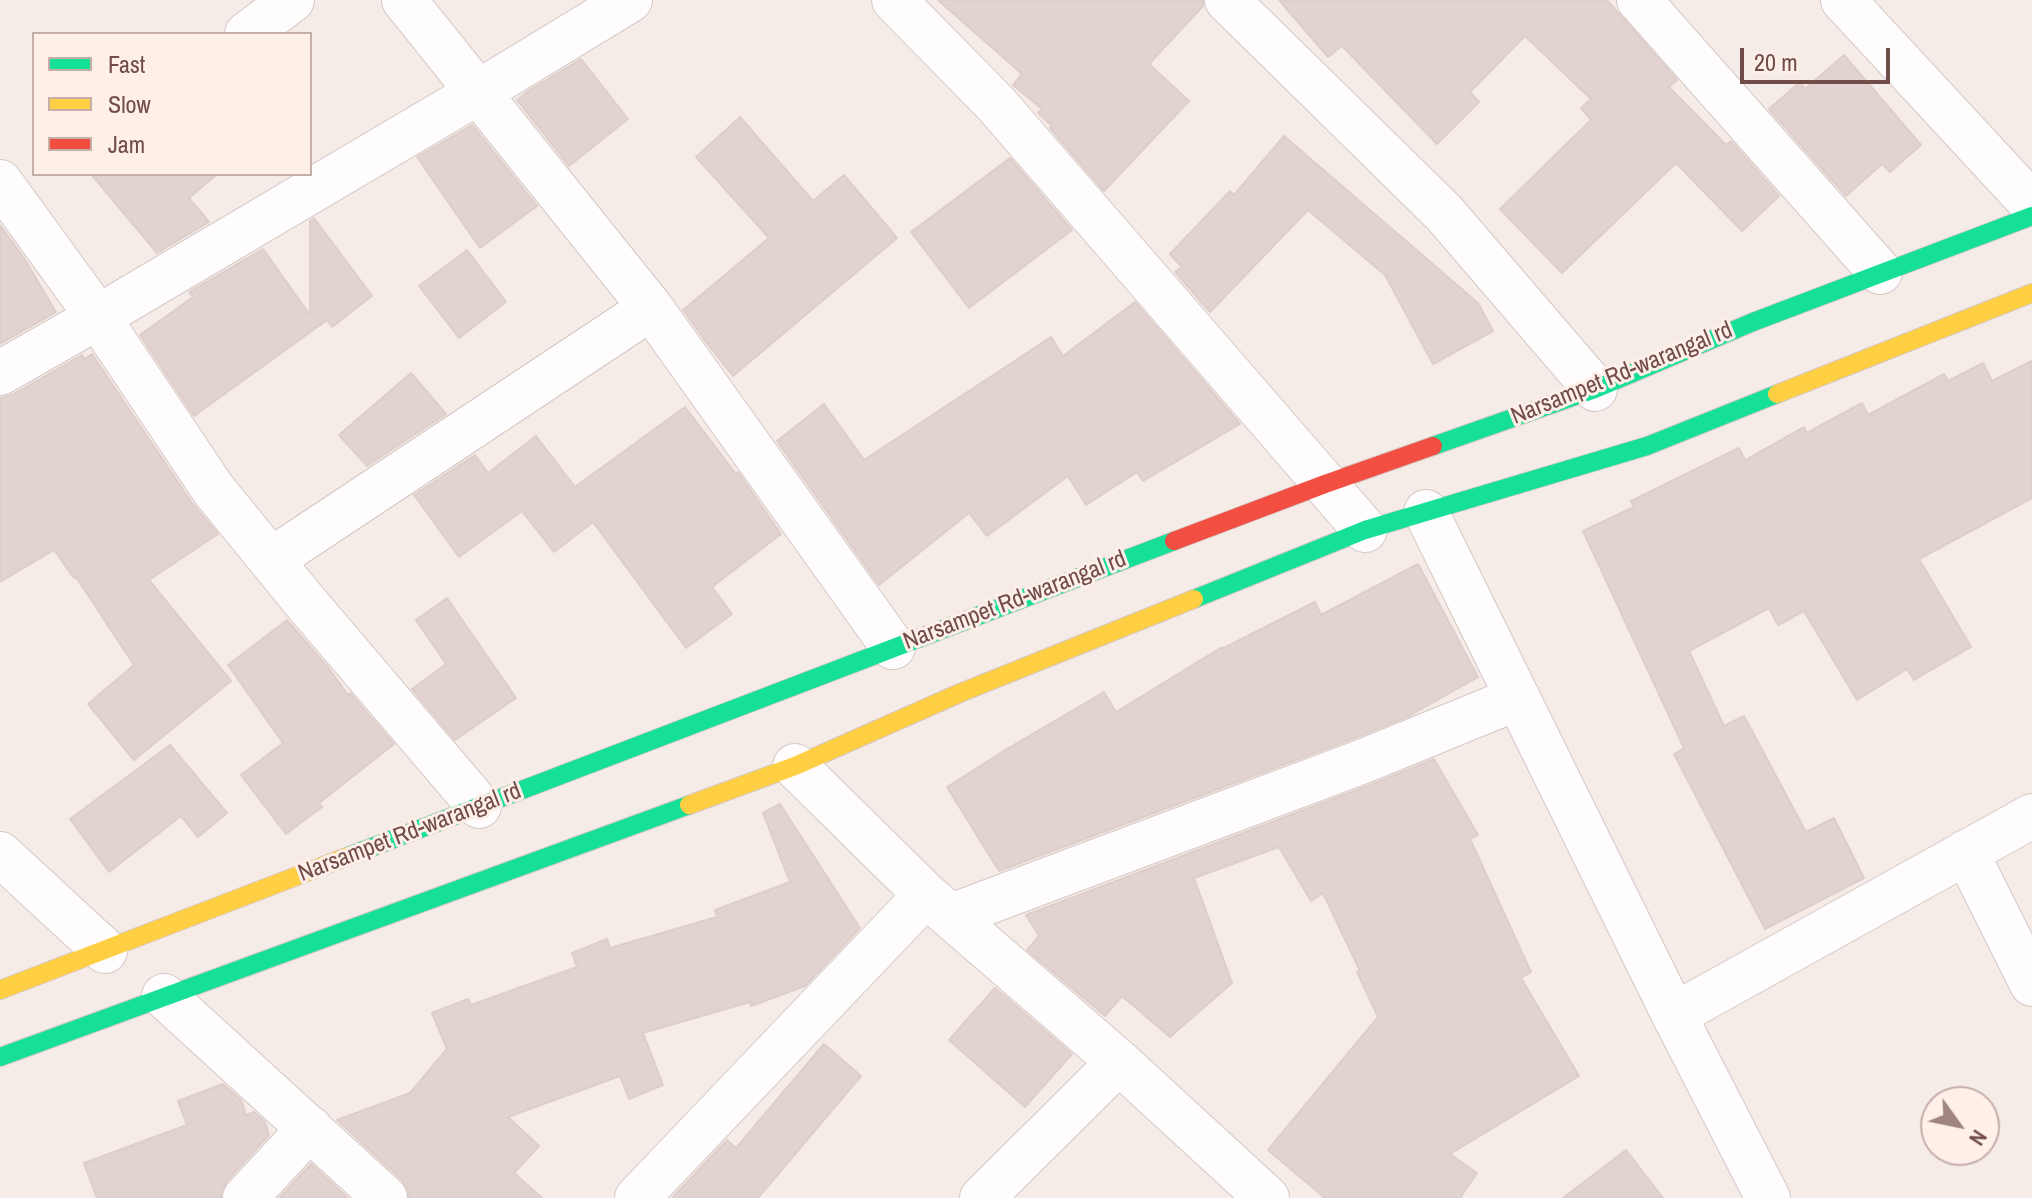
<!DOCTYPE html>
<style>
body{margin:0}
#map{position:relative;width:2032px;height:1198px;overflow:hidden;background:#f5ece8;font-family:"Archivo Narrow",sans-serif}
canvas{display:block}
.legend{position:absolute;left:32px;top:32px;width:280px;height:144px;box-sizing:border-box;background:#feefe8;border:2px solid #c6aea9;margin:0;padding:10px 14px;list-style:none;font-size:24px;color:#714c4a}
.legend li{display:flex;align-items:center;gap:16px;height:40px}
.legend b{width:40px;border:2px solid #c6aea9}
.north{position:absolute;left:1920px;top:1086px;width:80px;height:80px;box-sizing:border-box;background:#feefe8;border:2px solid #c6aea9;border-radius:50%;rotate:123deg;font-size:22px;font-weight:700;line-height:32px;text-align:center;color:#714c4a}
.north::after{content:'';display:block;margin:auto;width:28px;height:36px;background:#9f8481;clip-path:polygon(50% 0,100% 100%,50% 72%,0 100%)}
.scale{position:absolute;left:1740px;top:48px;width:150px;height:36px;box-sizing:border-box;border:4px solid #714c4a;border-top:0;padding-left:10px;font-size:24px;line-height:28px;white-space:nowrap;color:#714c4a;-webkit-text-stroke:6px #feefe8;paint-order:stroke}
</style>
<div id="map">
<canvas width="2032" height="1198"></canvas>
<ul class="legend">
<li><b style="height:10px;background:#16e098"></b>Fast</li>
<li><b style="height:10px;background:#ffcf43"></b>Slow</li>
<li><b style="height:10px;background:#f24e42"></b>Jam</li>
</ul>
<div class="north">N</div>
<div class="scale">20 m</div>
</div>
<script>
const ctx = document.querySelector('canvas').getContext('2d');
ctx.lineJoin = 'round';
function paint(path, color) {
  ctx.fillStyle = color;
  ctx.fill(path, 'evenodd');
}
function toPath(rows) {
  const path = new Path2D();
  for (const r of rows) {
    path.moveTo(r[0], r[1]);
    for (let i = 2; i < r.length; i += 2) path.lineTo(r[i], r[i + 1]);
  }
  return path;
}
function strokePath(path, color, width, dash) {
  ctx.strokeStyle = color;
  ctx.lineWidth = width;
  ctx.lineCap = dash ? 'butt' : 'round';
  ctx.setLineDash(dash || []);
  ctx.stroke(path);
}
function label(font, color, halo, rows, align = 'center') {
  ctx.font = font + ' "Archivo Narrow",sans-serif';
  ctx.lineWidth = 6;
  ctx.setLineDash([]);
  ctx.textBaseline = 'middle';
  ctx.strokeStyle = halo;
  ctx.fillStyle = color;
  for (const [text, x, y, turn = 0] of rows) {
    ctx.save();
    ctx.translate(x, y);
    ctx.rotate((+turn || 0) * Math.PI / 180);
    ctx.textAlign = isNaN(turn) ? turn : align;
    if (halo) ctx.strokeText(text, 0, 0);
    ctx.fillText(text, 0, 0);
    ctx.restore();
  }
}
const building = toPath([
 [938,0,1203,0,1203,6,1149,64,1189,101,1104,191,1050,128,1052,126,1038,113,1042,109,1013,85,1022,74,938,0],
 [1279,0,1607,0,1677,80,1669,87,1726,145,1731,141,1779,196,1742,231,1676,163,1562,273,1500,209,1591,120,1581,108,1591,99,1525,36,1470,92,1479,102,1437,144,1342,46,1328,57,1279,0],
 [1844,55,1921,145,1890,172,1882,164,1846,196,1769,109,1800,82,1805,89,1844,55],
 [581,59,628,119,569,166,517,100,528,91,581,59],
 [740,117,813,201,844,175,897,238,733,376,709,346,683,310,769,238,696,157,740,117],
 [472,125,537,206,480,248,417,157,472,125],
 [1284,136,1478,303,1493,331,1433,364,1385,275,1308,210,1210,312,1175,272,1182,267,1170,254,1230,191,1234,195,1284,136],
 [1010,158,1072,230,969,308,911,232,1010,158],
 [91,174,217,174,189,198,209,222,157,253,91,174],
 [314,218,372,296,332,327,327,320,194,416,140,335,193,297,189,292,263,249,310,315,310,221,314,218],
 [0,225,24,258,56,312,0,344,0,225],
 [467,250,506,302,459,338,419,286,467,250],
 [1135,302,1240,424,1143,481,1137,472,1086,505,1068,476,987,536,969,513,879,585,777,441,824,404,864,460,1051,337,1063,356,1135,302],
 [92,354,192,503,218,534,149,580,231,681,134,760,88,704,134,665,76,577,74,578,54,550,0,582,0,398,12,395,82,355,84,359,92,354],
 [2032,361,2032,498,1919,559,1971,647,1914,680,1907,669,1857,700,1804,611,1778,625,1769,608,1689,651,1724,726,1744,716,1806,832,1834,818,1864,878,1765,929,1674,754,1684,748,1583,531,1634,507,1631,501,1739,448,1745,460,1804,427,1807,433,1862,403,1868,415,1944,374,1948,381,1983,363,1992,381,2032,361],
 [411,373,446,414,367,466,339,435,411,373],
 [685,407,736,474,738,472,781,534,712,587,732,614,686,648,593,522,554,552,522,511,459,557,414,495,475,455,488,473,536,436,575,487,685,407],
 [1418,564,1478,677,1409,716,1352,739,999,871,947,787,1007,749,1104,692,1116,712,1222,647,1222,649,1315,602,1321,615,1418,564],
 [447,598,516,698,455,740,412,689,446,664,416,620,447,598],
 [287,620,327,666,348,695,350,693,394,744,319,803,322,807,286,834,241,775,283,743,228,665,287,620],
 [170,745,227,813,198,837,181,816,109,872,70,819,170,745],
 [1434,759,1478,835,1470,839,1531,972,1521,978,1579,1076,1450,1154,1477,1173,1460,1198,1325,1198,1268,1150,1378,1017,1357,972,1360,971,1323,893,1311,901,1279,847,1194,878,1232,983,1170,1037,1122,996,1105,1016,1027,950,1039,936,1026,915,1370,785,1434,759],
 [780,804,860,928,805,986,751,1006,750,1002,643,1033,663,1085,629,1099,620,1076,508,1117,539,1146,514,1173,542,1198,409,1198,408,1190,402,1180,337,1120,410,1093,447,1049,432,1013,468,999,471,1005,577,967,572,953,607,939,610,948,717,917,715,910,790,882,763,813,780,804],
 [995,988,1072,1054,1025,1107,949,1040,995,988],
 [824,1044,861,1076,758,1198,672,1198,727,1140,736,1148,824,1044],
 [223,1084,241,1100,246,1115,254,1112,265,1122,269,1135,227,1181,221,1192,221,1198,97,1198,84,1163,187,1125,178,1101,223,1084],
 [1626,1150,1663,1198,1563,1198,1626,1150],
 [311,1164,348,1198,279,1198,311,1164]
]);
paint(building, '#e1d3d0');
strokePath(building, '#dececa', 2);
const street = toPath([
 [404,0,651,308,893,647],
 [894,0,996,104,1365,530],
 [1227,0,1444,213,1595,389],
 [1639,0,1880,272],
 [1843,0,2032,204],
 [247,34,292,0],
 [0,182,98,317,213,489,301,597,479,806],
 [0,373,98,317,477,93,630,0],
 [1426,512,1674,1015,1768,1198],
 [271,560,651,308],
 [795,766,926,895,1119,1062,1267,1198],
 [1966,852,2032,984],
 [0,854,105,951],
 [951,916,1361,762,1518,698],
 [164,996,385,1198],
 [1674,1015,2032,816],
 [245,1198,310,1128],
 [637,1198,926,895],
 [982,1198,1119,1062]
]);
const fast = toPath([
 [1433,446,1595,389,1753,322,2032,216],
 [1194,599,1365,530,1647,446,1777,394],
 [349,856,1174,541],
 [0,1057,689,805]
]);
const slow = toPath([
 [1777,394,2032,293],
 [689,805,795,766,960,693,1194,599],
 [0,990,349,856]
]);
const jam = toPath([
 [1174,541,1325,484,1433,446]
]);
strokePath(street, '#d4c8c6', 46);
strokePath(fast, '#d5c8c6', 20);
strokePath(slow, '#d5c8c6', 20);
strokePath(jam, '#d5c8c6', 20);
strokePath(street, '#fefcfc', 44);
strokePath(fast, '#16e098', 18);
strokePath(slow, '#ffcf43', 18);
strokePath(jam, '#f24e42', 18);
label('24px', '#714c4a', '#feefe8', [
 ["Narsampet Rd-warangal rd",1622,374,-22],
 ["Narsampet Rd-warangal rd",1015,601,-21],
 ["Narsampet Rd-warangal rd",410,833,-21]
]);
</script>
